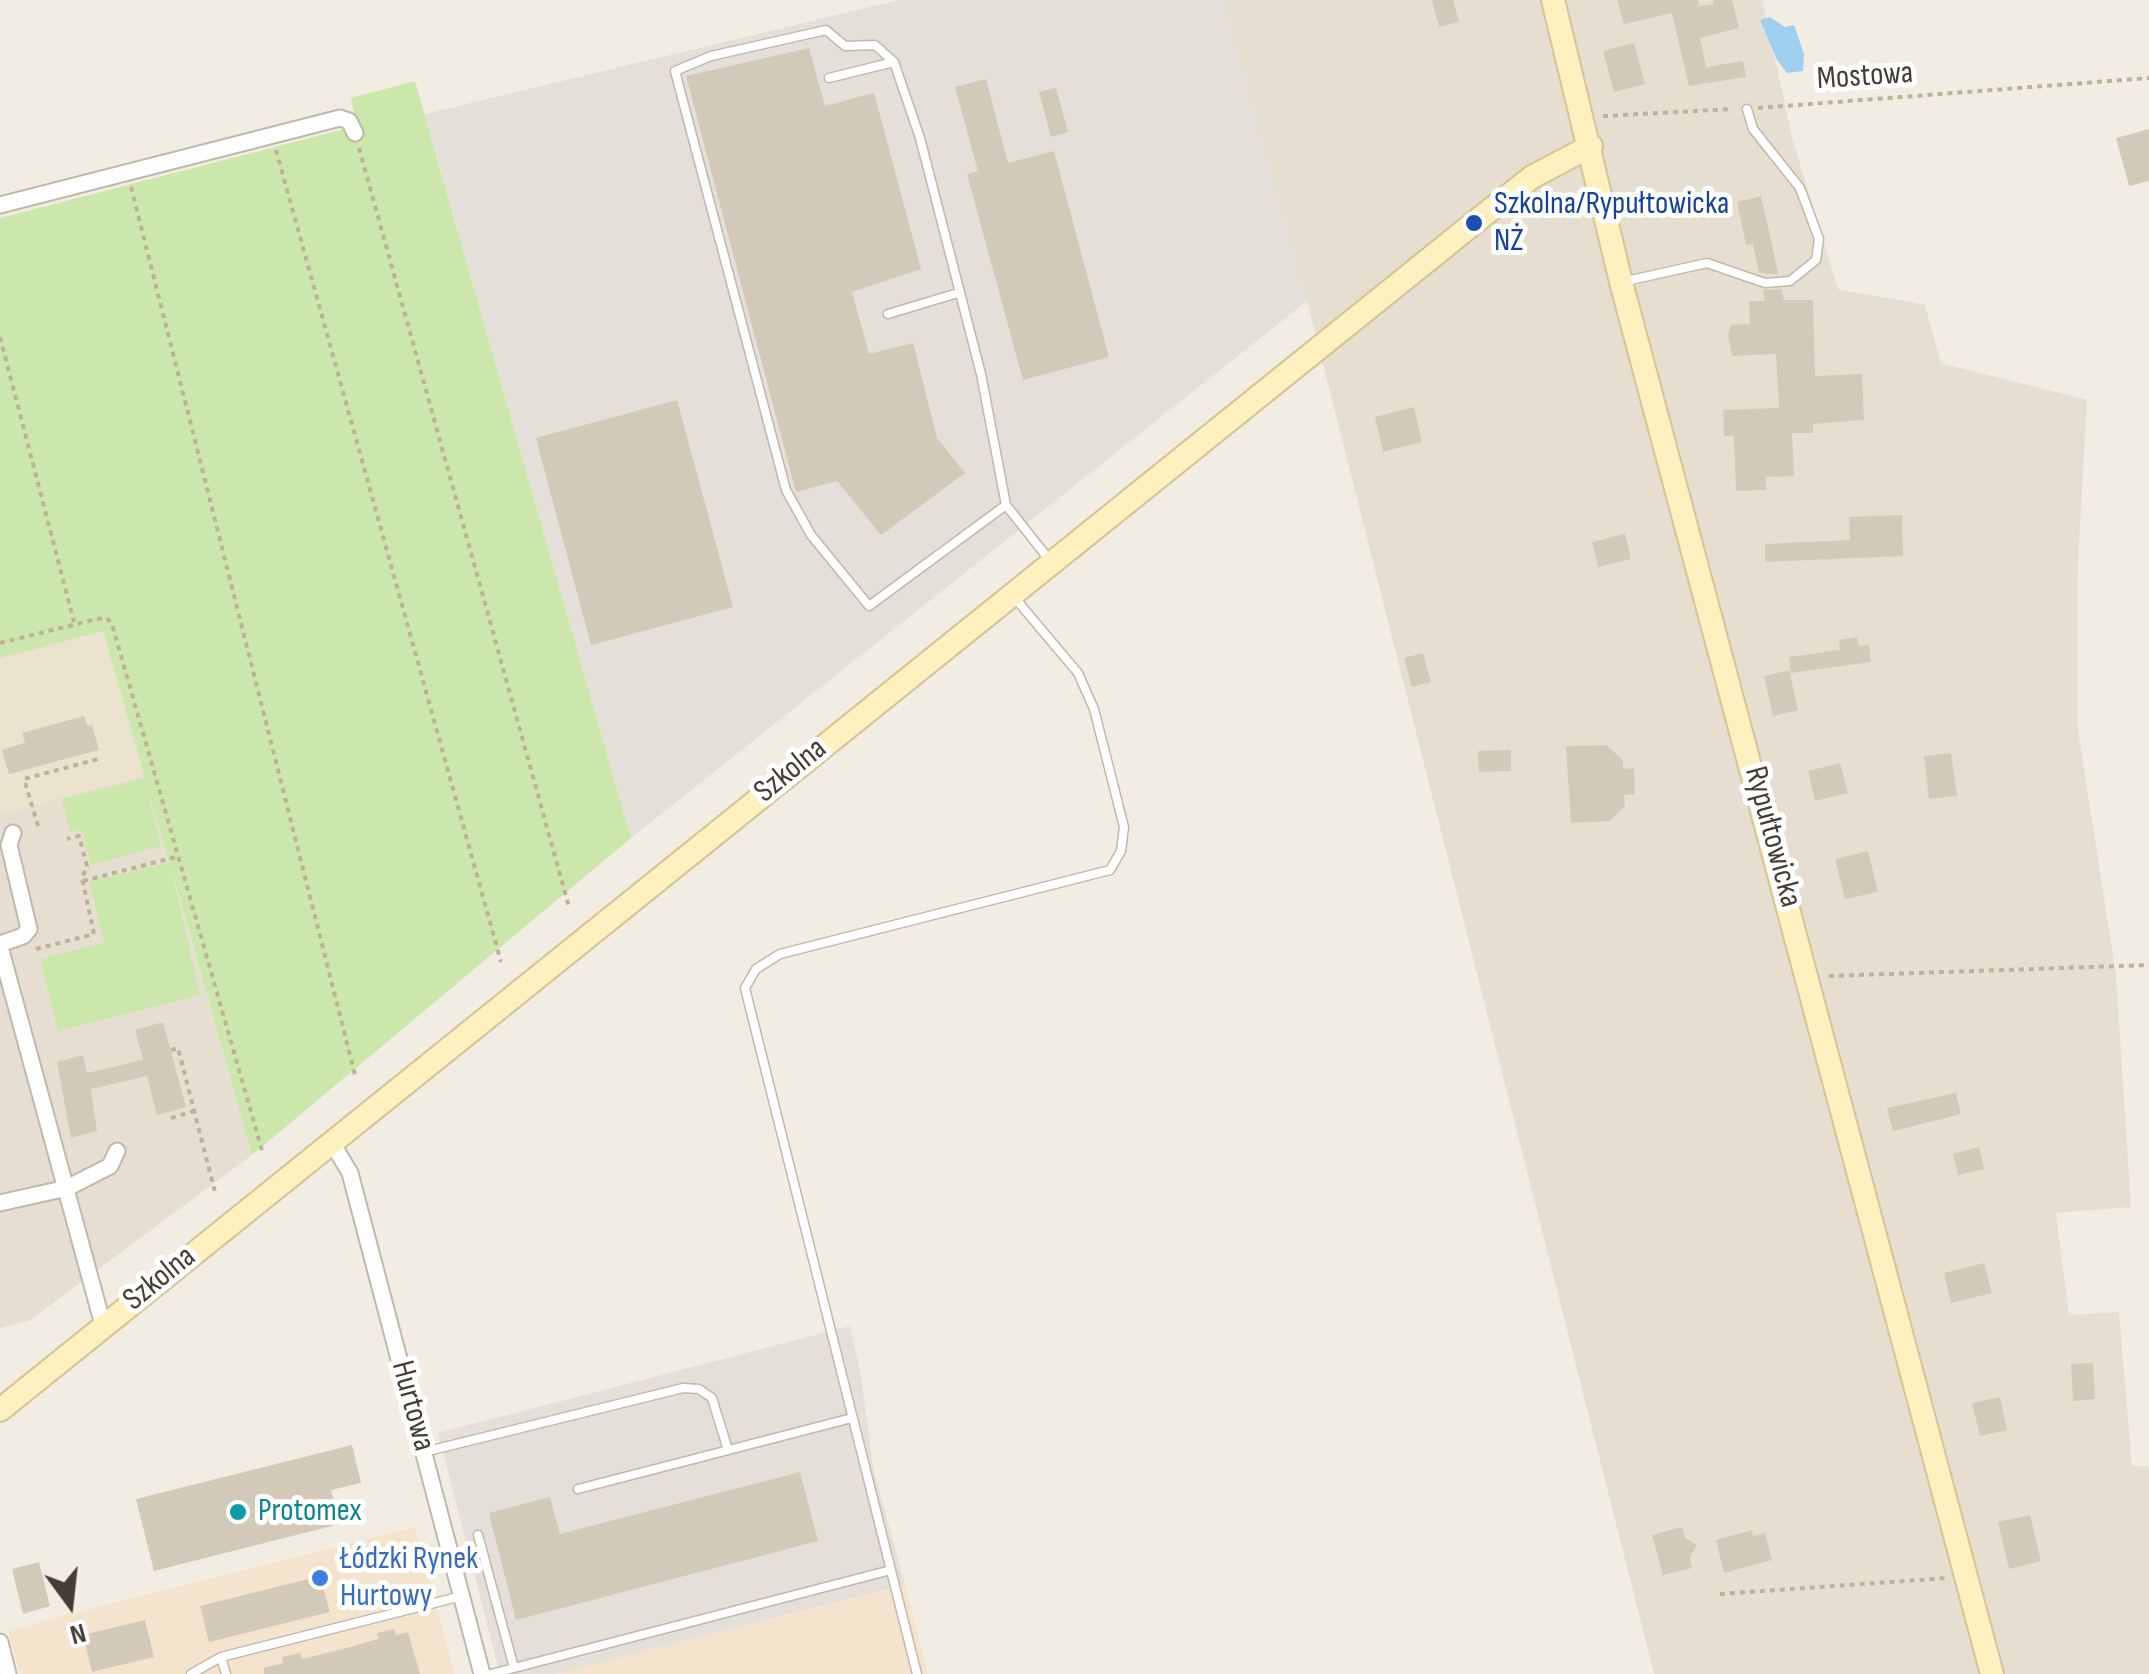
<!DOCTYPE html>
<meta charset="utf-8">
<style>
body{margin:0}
#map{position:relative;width:2149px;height:1674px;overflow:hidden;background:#f2ede3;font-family:"Sofia Sans Condensed",sans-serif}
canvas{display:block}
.north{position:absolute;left:20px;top:1554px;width:100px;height:100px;-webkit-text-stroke:8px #fff;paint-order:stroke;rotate:165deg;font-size:28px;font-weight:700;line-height:40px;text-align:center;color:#433d33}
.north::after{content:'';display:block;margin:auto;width:35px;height:45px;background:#433d33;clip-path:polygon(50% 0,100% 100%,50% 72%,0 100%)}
</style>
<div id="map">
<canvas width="2149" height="1674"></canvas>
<div class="north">N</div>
</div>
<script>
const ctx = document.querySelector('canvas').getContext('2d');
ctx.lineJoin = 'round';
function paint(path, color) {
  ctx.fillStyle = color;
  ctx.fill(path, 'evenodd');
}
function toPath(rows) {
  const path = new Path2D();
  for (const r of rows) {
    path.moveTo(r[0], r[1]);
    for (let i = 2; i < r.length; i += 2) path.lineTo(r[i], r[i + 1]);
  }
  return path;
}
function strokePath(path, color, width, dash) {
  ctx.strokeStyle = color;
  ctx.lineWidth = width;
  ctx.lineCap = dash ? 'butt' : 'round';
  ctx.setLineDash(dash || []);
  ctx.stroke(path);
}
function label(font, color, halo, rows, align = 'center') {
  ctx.font = font + ' "Sofia Sans Condensed",sans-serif';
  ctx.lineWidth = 10;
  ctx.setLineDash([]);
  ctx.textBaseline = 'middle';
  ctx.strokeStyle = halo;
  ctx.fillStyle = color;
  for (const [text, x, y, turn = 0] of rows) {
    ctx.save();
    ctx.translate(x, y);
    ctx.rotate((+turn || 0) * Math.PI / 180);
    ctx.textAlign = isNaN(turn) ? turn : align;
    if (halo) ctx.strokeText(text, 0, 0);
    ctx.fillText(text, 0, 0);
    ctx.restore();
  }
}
paint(toPath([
 [1223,0,1762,0,1793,141,1838,289,1925,305,1941,363,2087,400,2078,562,2077,723,2116,975,2131,1207,2056,1213,2069,1315,2119,1312,2132,1466,2149,1466,2149,1674,1654,1674,1307,301],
 [103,631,252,1155,29,1321,0,1328,0,657]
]), '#e6dfd1');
paint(toPath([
 [415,1527,455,1674,20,1674,8,1630],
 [905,1585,928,1674,554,1674]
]), '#f5e4cd');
paint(toPath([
 [899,0,1223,0,1307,301,631,838,425,114],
 [850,1326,861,1376,873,1467,905,1585,554,1674,500,1674,438,1433]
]), '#e4dfd8');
paint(toPath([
 [103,631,143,776,0,815,0,659]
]), '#ebe3cd');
paint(toPath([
 [415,81,631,838,252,1155,171,868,200,995,58,1031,40,959,113,940,104,941,89,882,169,862,146,783,161,846,91,865,81,830,70,832,62,799,145,778,103,631,0,658,0,218,356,126,351,98]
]), '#cbe7ab');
paint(toPath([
 [1770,17,1785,27,1794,25,1804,54,1803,71,1787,73,1777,60,1760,20]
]), '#9ecef0');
paint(toPath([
 [1432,0,1453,0,1459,22,1439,27],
 [1617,0,1698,0,1699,6,1691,8,1714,4,1713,0,1732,0,1739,28,1700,38,1706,67,1743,61,1746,77,1689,86,1672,13,1624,24],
 [1634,43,1645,84,1614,92,1603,51],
 [809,48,825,106,874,93,921,269,852,292,869,354,913,343,937,438,965,473,881,535,837,481,796,492,686,76],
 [986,79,1008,163,1054,151,1109,357,1023,380,967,174,978,171,955,87],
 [1056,88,1068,132,1051,137,1039,92],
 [2149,129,2149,181,2129,186,2116,138],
 [1761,196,1771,240,1778,274,1759,273,1753,244,1746,245,1737,202],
 [1781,289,1784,300,1813,300,1815,376,1862,374,1864,420,1813,424,1813,433,1792,433,1794,476,1766,477,1766,490,1736,491,1734,436,1724,436,1723,410,1779,408,1776,354,1732,356,1728,335,1731,325,1750,324,1749,301,1765,301,1763,290],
 [677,400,733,607,591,645,536,438],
 [1414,407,1422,442,1383,452,1375,417],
 [1902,515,1903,556,1765,562,1765,544,1850,540,1849,517],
 [1625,534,1631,559,1598,567,1592,542],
 [1857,637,1859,646,1869,645,1871,662,1791,673,1789,657,1840,650,1839,640],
 [1423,653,1431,682,1412,687,1404,658],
 [1789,670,1798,710,1773,716,1764,676],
 [84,716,87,726,92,725,99,750,9,774,2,750,25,743,22,733],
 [1606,745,1623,760,1623,769,1634,768,1635,794,1624,795,1625,806,1610,821,1571,823,1566,746],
 [1511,750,1511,771,1479,772,1478,751],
 [1951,753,1957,796,1929,799,1924,756],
 [1840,763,1848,793,1815,801,1808,771],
 [1868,851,1878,892,1845,899,1835,859],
 [163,1022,186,1107,157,1115,147,1076,91,1089,97,1131,71,1138,57,1062,83,1055,87,1073,143,1060,135,1030],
 [1956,1093,1961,1114,1893,1131,1887,1108],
 [1979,1147,1984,1169,1958,1175,1953,1154],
 [1984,1263,1992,1293,1951,1303,1944,1273],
 [2093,1363,2095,1399,2073,1401,2071,1364],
 [2000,1397,2007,1430,1980,1436,1972,1403],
 [352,1445,361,1483,331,1490,340,1524,154,1571,136,1499],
 [800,1472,818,1541,516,1620,489,1513,550,1497,560,1534],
 [2030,1515,2041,1561,2009,1569,1998,1522],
 [1682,1527,1685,1538,1697,1545,1690,1557,1692,1568,1663,1575,1652,1535],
 [1752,1530,1753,1536,1765,1533,1772,1560,1724,1573,1716,1540],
 [39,1562,50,1606,23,1614,12,1569],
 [320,1576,330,1612,209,1642,200,1606],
 [145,1620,154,1657,92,1672,83,1635],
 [394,1629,396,1635,408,1632,420,1674,264,1674,264,1668,283,1663,282,1657,300,1653,302,1659,354,1646,378,1639,377,1633]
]), '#d3c9b9');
const lane = toPath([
 [894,62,875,45,845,46,826,30,711,56,675,71,786,490,811,535,869,606,1006,505],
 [829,78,894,62,920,138,981,374,1006,505,1051,562],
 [1626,281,1707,263,1765,283,1790,281,1816,260,1819,239,1800,188,1753,129,1747,109],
 [888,314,958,293],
 [424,1452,683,1388,699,1389,712,1398,728,1450],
 [578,1489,852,1418],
 [478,1535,514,1668,491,1674],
 [221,1657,226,1674],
 [514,1668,891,1570],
 [191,1674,221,1657,462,1596],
 [917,1674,745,988,756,969,780,954,1110,870,1121,851,1124,827,1094,709,1078,673,1014,597]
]);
const street = toPath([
 [0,205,340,118,349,121,355,133],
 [0,944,23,936,29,929,9,845,13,833],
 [0,947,103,1325],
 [331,1141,350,1173,482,1674],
 [0,1203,67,1188,110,1166,117,1151],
 [0,1642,8,1674]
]);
const secondary = toPath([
 [1553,0,1621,282,1992,1674],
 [0,1410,1474,223,1532,177,1591,146]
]);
strokePath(lane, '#c0b8a9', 11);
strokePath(street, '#c0b8a9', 19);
strokePath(secondary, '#d5c495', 26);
strokePath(toPath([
 [1758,108,2149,78],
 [1603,116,1733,109],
 [359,148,569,907],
 [276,150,501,962],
 [131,187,356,1079],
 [0,337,74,622],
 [0,643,97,619,107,618,112,624,263,1154],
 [38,826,24,779,102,758],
 [83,881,180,856],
 [36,949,94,934,82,878,87,866,79,836,67,839],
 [1829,976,2149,965],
 [171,1050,178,1048,215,1192],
 [171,1118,194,1111],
 [1720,1594,1948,1578]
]), '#bfb197', 4, [5, 5]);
strokePath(lane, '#fff', 8);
strokePath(street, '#fff', 15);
strokePath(secondary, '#fff0c0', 22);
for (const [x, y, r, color] of [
 [1474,223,10,"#1a4fb4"],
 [238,1512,10,"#0f9aa8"],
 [320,1578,10,"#3f7fe0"]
]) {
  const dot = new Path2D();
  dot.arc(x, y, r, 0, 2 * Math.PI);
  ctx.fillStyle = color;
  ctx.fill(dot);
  strokePath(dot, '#fff', 4);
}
label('32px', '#433d33', '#fff', [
 ["Mostowa",1865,77,-4],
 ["Szkolna",791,771,-39],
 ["Rypułtowicka",1772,837,75],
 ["Szkolna",160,1279,-39],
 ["Hurtowa",412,1406,75]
]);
label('32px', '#164399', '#fff', [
 ["Szkolna/Rypułtowicka",1494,205],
 ["NŻ",1494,242]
], 'left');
label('32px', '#0d838f', '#fff', [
 ["Protomex",258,1512]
], 'left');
label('32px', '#366cbe', '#fff', [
 ["Łódzki Rynek",340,1560],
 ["Hurtowy",340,1597]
], 'left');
</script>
